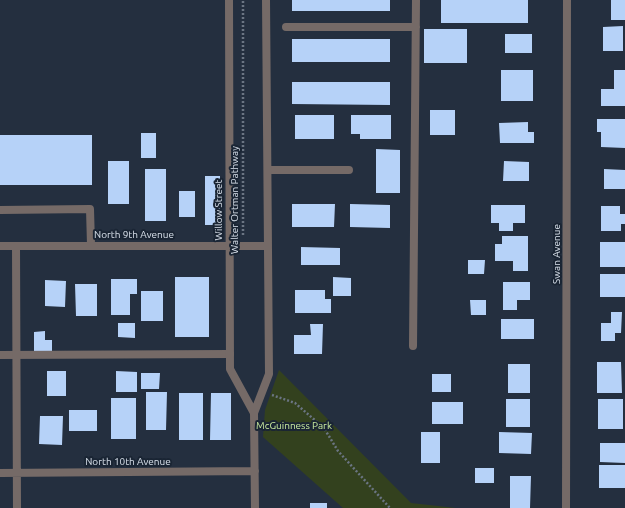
<!DOCTYPE html>
<style>
body{margin:0}
canvas{display:block;background:#242f3f}
</style>
<canvas width="625" height="508"></canvas>
<script>
const ctx = document.querySelector('canvas').getContext('2d');
ctx.lineJoin = 'round';
function paint(path, color) {
  ctx.fillStyle = color;
  ctx.fill(path, 'evenodd');
}
function toPath(rows) {
  const path = new Path2D();
  for (const r of rows) {
    path.moveTo(r[0], r[1]);
    for (let i = 2; i < r.length; i += 2) path.lineTo(r[i], r[i + 1]);
  }
  return path;
}
function strokePath(path, color, width, dash) {
  ctx.strokeStyle = color;
  ctx.lineWidth = width;
  ctx.lineCap = dash ? 'butt' : 'round';
  ctx.setLineDash(dash || []);
  ctx.stroke(path);
}
function label(font, color, halo, rows, align = 'center') {
  ctx.font = font + ' Ubuntu,sans-serif';
  ctx.lineWidth = 4;
  ctx.setLineDash([]);
  ctx.textBaseline = 'middle';
  ctx.strokeStyle = halo;
  ctx.fillStyle = color;
  for (const [text, x, y, turn = 0] of rows) {
    ctx.save();
    ctx.translate(x, y);
    ctx.rotate((+turn || 0) * Math.PI / 180);
    ctx.textAlign = isNaN(turn) ? turn : align;
    if (halo) ctx.strokeText(text, 0, 0);
    ctx.fillText(text, 0, 0);
    ctx.restore();
  }
}
paint(toPath([
 [279,370,411,503,456,508,343,508,263,437,265,410]
]), '#33411e');
paint(toPath([
 [292,0,390,0,390,11,292,11],
 [441,0,528,0,528,23,441,23],
 [611,0,625,0,625,20,611,20],
 [623,26,623,51,603,51,603,27],
 [424,29,467,29,467,63,424,63],
 [505,34,532,34,532,53,505,53],
 [292,39,390,39,390,62,292,62],
 [501,70,533,70,533,101,501,101],
 [614,70,625,70,625,106,601,106,601,89,614,89],
 [292,82,390,82,390,105,292,104],
 [430,110,455,110,455,135,430,135],
 [295,115,334,115,334,139,295,139],
 [351,115,391,115,391,139,360,139,360,134,351,134],
 [597,119,625,119,625,148,601,147,601,132,597,132],
 [528,122,528,132,534,132,534,143,500,143,499,123],
 [141,133,156,133,156,158,141,158],
 [0,135,92,135,92,185,0,185],
 [376,149,400,150,400,193,376,193],
 [108,161,129,161,129,204,108,204],
 [504,161,529,162,529,181,503,181],
 [145,169,166,169,166,221,145,221],
 [604,169,625,170,625,189,604,189],
 [205,176,220,176,220,225,205,225],
 [179,191,195,191,195,217,179,217],
 [292,204,335,204,334,227,292,227],
 [350,204,390,205,390,228,350,227],
 [491,205,525,205,525,223,513,223,513,231,499,231,499,223,491,223],
 [601,206,620,206,620,214,625,214,625,224,621,224,621,231,601,231],
 [502,236,528,236,528,271,513,271,513,261,495,261,495,244,502,244],
 [600,242,625,242,625,267,600,267],
 [301,247,340,248,340,265,301,265],
 [468,260,485,260,484,274,468,274],
 [600,274,625,274,625,297,600,297],
 [175,277,209,277,209,337,175,337],
 [333,277,351,278,351,296,333,296],
 [111,279,137,279,137,294,130,294,130,315,111,315],
 [45,280,66,281,65,307,45,306],
 [503,282,530,282,530,300,517,300,517,310,503,310],
 [75,284,97,284,97,316,76,316],
 [295,290,325,290,325,299,331,299,331,313,295,313],
 [141,291,163,291,163,321,141,321],
 [470,300,486,300,486,315,471,315],
 [611,312,622,312,621,333,615,333,615,341,601,341,601,323,611,323],
 [501,319,534,319,534,339,501,339],
 [118,323,135,323,135,338,118,337],
 [310,324,323,324,322,354,294,354,294,335,311,335],
 [45,331,45,340,52,340,52,351,34,351,34,332],
 [597,362,621,362,622,393,597,393],
 [508,364,530,364,530,393,508,393],
 [47,371,66,371,66,396,47,396],
 [116,371,137,372,137,392,116,392],
 [141,373,160,373,159,389,141,389],
 [432,374,451,374,451,392,432,392],
 [146,392,167,392,166,430,146,430],
 [179,393,203,393,203,440,179,440],
 [211,393,231,393,231,440,210,440],
 [111,398,136,398,136,439,111,439],
 [506,399,530,399,530,427,506,427],
 [598,399,623,399,623,429,598,429],
 [432,402,463,402,463,424,432,424],
 [69,410,97,410,97,431,69,431],
 [40,416,63,416,62,445,39,444],
 [421,432,440,432,440,463,421,463],
 [499,432,532,433,531,454,499,453],
 [600,443,625,443,625,463,600,462],
 [599,465,625,465,625,488,599,488],
 [475,468,494,468,494,483,475,483],
 [510,476,531,476,530,508,510,508],
 [310,503,327,503,327,508,310,508]
]), '#b6d2f8');
strokePath(toPath([
 [243,235,243,0],
 [272,395,295,403,324,428,338,451,390,508]
]), '#6b7583', 2.5, [2, 2]);
strokePath(toPath([
 [286,27,416,27],
 [268,170,349,170],
 [0,210,90,209,91,245],
 [413,346,416,0],
 [0,355,230,354]
]), '#756a67', 8);
strokePath(toPath([
 [229,0,230,369,254,413],
 [0,246,268,246],
 [16,246,17,508],
 [0,473,255,471],
 [255,508,254,413,269,374,266,0],
 [566,508,567,0]
]), '#756a67', 8);
label('10px', '#d9e1eb', '#1a2534', [
 ["Walter Ortman Pathway",235,200,-90],
 ["Willow Street",219,210,-90],
 ["North 9th Avenue",134,235],
 ["Swan Avenue",557,254,-90],
 ["North 10th Avenue",128,462]
]);
label('10px', '#cceea0', '#1a2534', [
 ["McGuinness Park",294,426]
]);
</script>
